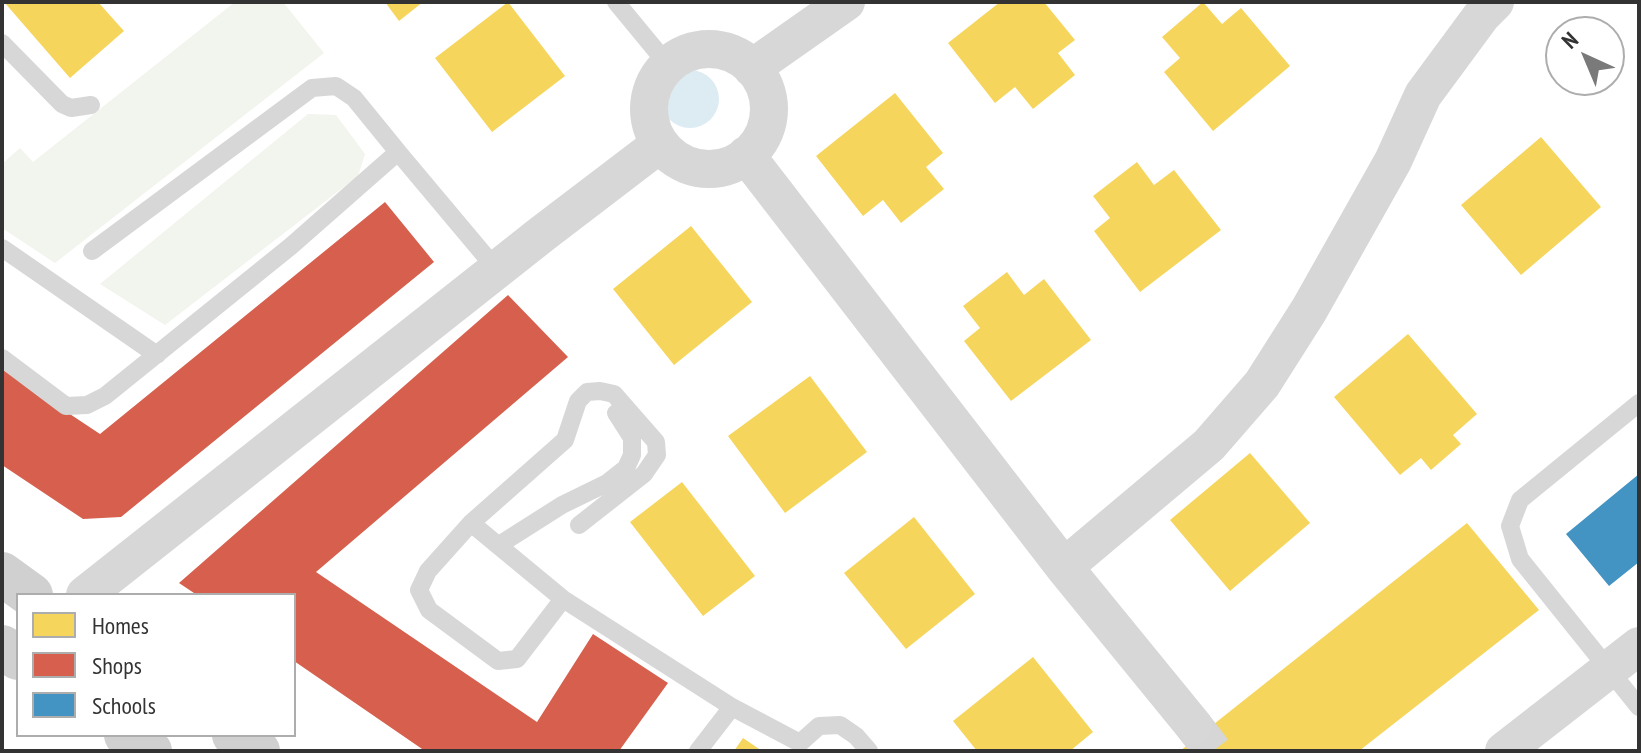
<!DOCTYPE html>
<style>
body{margin:0}
#map{position:relative;width:1641px;height:753px;overflow:hidden;background:#fff;font-family:"PT Sans Narrow",sans-serif}
canvas{display:block}
.frame{position:absolute;inset:0;border:4px solid #333;pointer-events:none}
.legend{position:absolute;left:16px;top:593px;width:280px;height:144px;box-sizing:border-box;background:#fff;border:2px solid #adadad;margin:0;padding:10px 14px;list-style:none;font-size:24px;color:#333}
.legend li{display:flex;align-items:center;gap:16px;height:40px}
.legend b{width:40px;border:2px solid #adadad}
.north{position:absolute;left:1545px;top:16px;width:80px;height:80px;box-sizing:border-box;background:#fff;border:2px solid #adadad;border-radius:50%;rotate:316deg;font-size:22px;font-weight:700;line-height:32px;text-align:center;color:#333}
.north::after{content:'';display:block;margin:auto;width:28px;height:36px;background:#7a7a7a;clip-path:polygon(50% 0,100% 100%,50% 72%,0 100%)}
</style>
<div id="map">
<canvas width="1641" height="753"></canvas>
<div class="frame"></div>
<ul class="legend">
<li><b style="height:22px;background:#f6d55c"></b>Homes</li>
<li><b style="height:22px;background:#d6604d"></b>Shops</li>
<li><b style="height:22px;background:#4393c3"></b>Schools</li>
</ul>
<div class="north">N</div>
</div>
<script>
const ctx = document.querySelector('canvas').getContext('2d');
ctx.lineJoin = 'round';
function paint(path, color) {
  ctx.fillStyle = color;
  ctx.fill(path, 'evenodd');
}
function toPath(rows) {
  const path = new Path2D();
  for (const r of rows) {
    if (r.length === 3) {
      path.moveTo(r[0] + r[2], r[1]);
      path.arc(r[0], r[1], r[2], 0, 2 * Math.PI);
      continue;
    }
    path.moveTo(r[0], r[1]);
    for (let i = 2; i < r.length; i += 2) path.lineTo(r[i], r[i + 1]);
  }
  return path;
}
function strokePath(path, color, width, dash) {
  ctx.strokeStyle = color;
  ctx.lineWidth = width;
  ctx.lineCap = dash ? 'butt' : 'round';
  ctx.setLineDash(dash || []);
  ctx.stroke(path);
}
paint(toPath([
 [235,2,283,2,324,53,55,263,2,228,2,164,20,148,33,162],
 [308,114,336,115,365,154,358,176,165,325,100,284]
]), '#f1f5ed');
paint(toPath([
 [690,99,29]
]), '#ddebf3');
paint(toPath([
 [4,2,98,2,124,31,70,78],
 [385,2,423,2,399,21],
 [508,2,565,76,492,132,435,58],
 [1000,2,1044,2,1075,40,1058,53,1075,75,1033,109,1015,87,995,103,948,43],
 [1203,2,1222,24,1241,8,1290,66,1213,131,1164,72,1180,58,1162,37],
 [895,93,943,153,926,167,944,189,901,223,883,200,863,216,816,156],
 [1541,137,1601,207,1521,275,1461,205],
 [1137,162,1154,185,1174,170,1221,230,1140,292,1094,231,1110,218,1093,196],
 [691,226,752,302,674,365,613,289],
 [1007,272,1024,295,1044,279,1091,340,1011,401,964,341,980,328,963,306],
 [1408,334,1477,414,1453,435,1461,444,1431,470,1421,458,1400,475,1334,397],
 [810,376,867,452,785,513,728,436],
 [1250,453,1310,523,1230,591,1170,520],
 [682,482,755,576,703,616,630,522],
 [914,517,975,594,906,649,844,573],
 [1467,523,1539,610,1359,751,1180,751],
 [1033,657,1093,732,1070,751,977,751,953,721],
 [743,738,762,751,734,751]
]), '#f6d55c');
paint(toPath([
 [385,202,434,262,121,517,83,519,2,465,2,369,100,434],
 [508,295,568,357,316,572,537,722,593,634,668,683,619,751,425,751,294,661,294,595,197,595,179,583]
]), '#d6604d');
paint(toPath([
 [1639,474,1639,562,1609,586,1566,534]
]), '#4393c3');
strokePath(toPath([
 [1193,725,1213,751]
]), '#d6d6d6', 38, [38, 19]);
strokePath(toPath([
 [616,2,668,65],
 [2,43,62,104,71,108,91,105],
 [2,248,157,355],
 [92,251,312,88,336,86,354,98,398,152],
 [2,358,66,406,87,405,105,396,291,246,398,152,497,270],
 [1639,403,1520,500,1510,526,1520,559,1639,707],
 [471,523,563,599,732,707,698,751],
 [499,545,562,505,607,483,626,468,632,455,632,438,616,413],
 [563,599,517,659,498,661,429,610,419,590,428,571,471,523,565,440,578,401,587,392,600,391,614,394,656,442,657,455,644,474,579,525],
 [732,707,800,743,819,726,840,725,856,736,869,751]
]), '#d7d7d7', 18);
strokePath(toPath([
 [709,109,60],
 [752,68,846,2],
 [746,155,1064,567,1193,725],
 [1064,567,1209,445,1262,384,1309,310,1393,161,1423,95,1482,15,1495,2],
 [85,595,542,234,660,144],
 [1504,751,1639,646]
]), '#d7d7d7', 38);
strokePath(toPath([
 [2,574,31,595],
 [2,647,18,658],
 [126,735,150,751],
 [234,735,258,751]
]), '#d0d0d0', 44);
</script>
